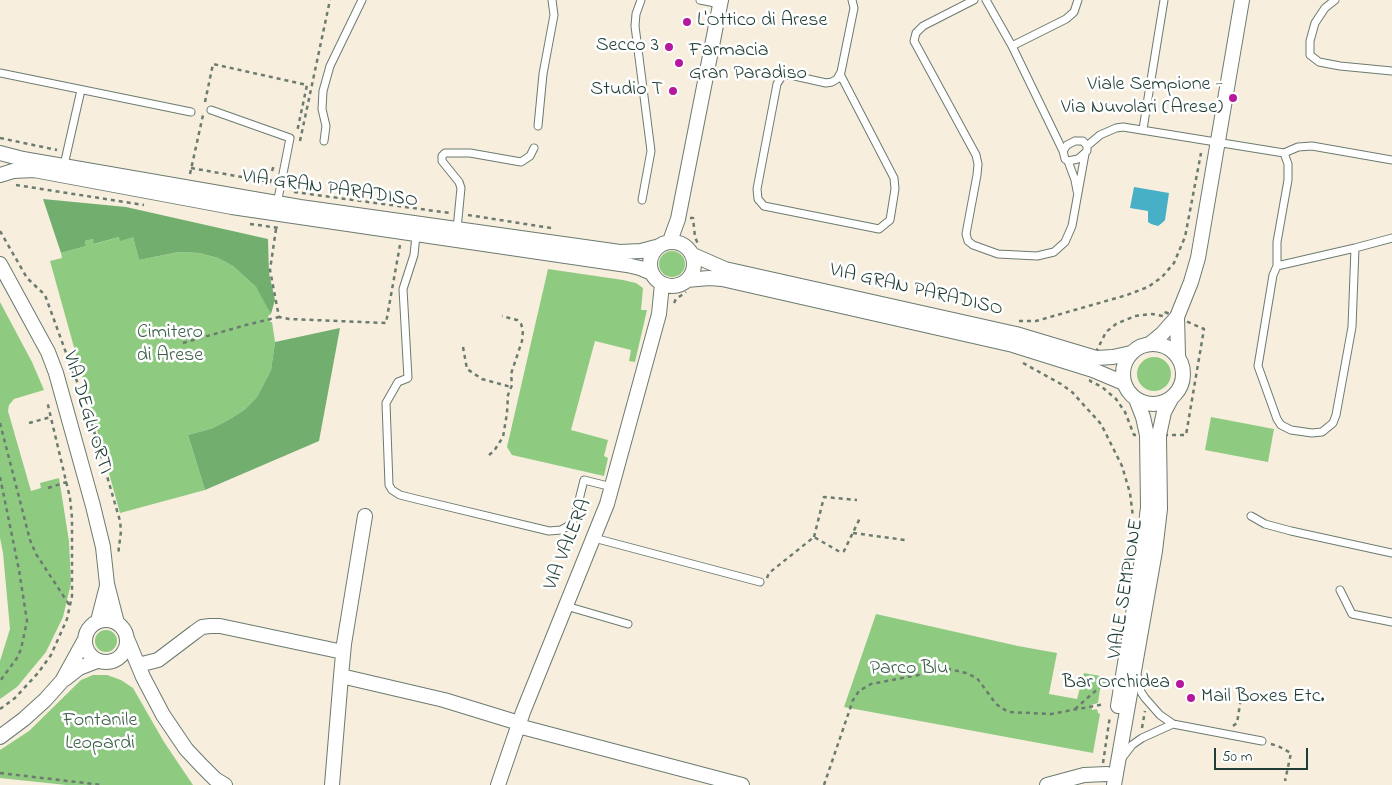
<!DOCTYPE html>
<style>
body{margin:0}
#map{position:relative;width:1392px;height:785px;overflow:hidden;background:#f7eede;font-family:"Indie Flower",sans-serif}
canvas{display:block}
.scale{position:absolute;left:1214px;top:748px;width:94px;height:22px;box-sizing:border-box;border:2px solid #1f3d34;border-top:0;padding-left:6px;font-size:15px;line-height:18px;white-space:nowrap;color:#1f3d34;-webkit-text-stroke:4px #fff;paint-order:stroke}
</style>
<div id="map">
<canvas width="1392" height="785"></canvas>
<div class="scale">50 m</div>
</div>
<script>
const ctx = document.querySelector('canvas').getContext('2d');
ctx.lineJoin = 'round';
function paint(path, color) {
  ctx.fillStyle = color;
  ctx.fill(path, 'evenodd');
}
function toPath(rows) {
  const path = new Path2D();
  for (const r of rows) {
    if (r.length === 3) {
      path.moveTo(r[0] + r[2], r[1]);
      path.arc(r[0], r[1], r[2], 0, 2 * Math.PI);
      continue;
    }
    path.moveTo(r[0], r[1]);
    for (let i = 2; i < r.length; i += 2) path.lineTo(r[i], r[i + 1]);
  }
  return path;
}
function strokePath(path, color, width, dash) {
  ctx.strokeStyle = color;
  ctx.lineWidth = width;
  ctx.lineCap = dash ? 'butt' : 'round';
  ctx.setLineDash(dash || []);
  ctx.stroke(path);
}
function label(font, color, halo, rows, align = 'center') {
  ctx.font = font + ' "Indie Flower",sans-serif';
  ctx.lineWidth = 5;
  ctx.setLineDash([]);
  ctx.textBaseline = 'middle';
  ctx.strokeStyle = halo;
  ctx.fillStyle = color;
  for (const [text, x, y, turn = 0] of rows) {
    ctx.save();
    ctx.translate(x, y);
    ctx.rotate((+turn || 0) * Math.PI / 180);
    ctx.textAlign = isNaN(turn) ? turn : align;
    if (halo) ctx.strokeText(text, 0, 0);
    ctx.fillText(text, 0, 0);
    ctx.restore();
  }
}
paint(toPath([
 [119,237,133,237,139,260,179,252,199,253,218,258,233,266,256,287,265,301,271,314,268,316,270,322,272,322,275,342,271,370,257,397,244,410,230,419,213,428,188,435,205,490,120,513,50,261,62,258,61,253,86,246,85,241,93,239,95,244],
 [672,264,13],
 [548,269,623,280,636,283,643,288,641,310,647,310,635,362,629,361,631,350,595,341,571,430,608,440,604,456,608,458,604,476,512,455,507,447],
 [0,302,32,362,44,390,14,399,9,405,8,411,31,491,41,488,40,483,59,478,69,541,71,583,63,617,46,652,17,687,0,699,0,661,10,629,3,553,0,538],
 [1154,374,17],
 [1211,417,1274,429,1268,462,1205,450],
 [876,614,1018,646,1057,653,1049,694,1077,699,1084,673,1106,677,1104,689,1100,689,1098,703,1091,705,1092,710,1097,709,1098,713,1100,714,1093,753,844,707],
 [106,641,11],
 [93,675,107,675,121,680,133,688,164,742,193,785,66,785,0,778,0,750,29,731,81,680]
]), '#8ecb81');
paint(toPath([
 [43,199,126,207,268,239,269,273,275,300,271,314,256,287,233,266,218,258,199,253,179,252,139,260,133,237,120,241,119,237,94,244,93,239,85,241,86,246,61,253],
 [340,328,319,441,205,490,188,435,213,428,230,419,244,410,257,397,271,370,275,342]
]), '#72af6f');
paint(toPath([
 [1134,187,1169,193,1165,220,1162,223,1158,226,1151,224,1148,222,1148,211,1130,208]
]), '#47b0c6');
const lane = toPath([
 [641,0,636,14,635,26,651,151,642,200],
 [700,0,720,4],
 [974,0,923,26,916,33,914,41,976,155,978,164,977,175,966,234,968,241,973,245,998,254,1037,256,1054,252,1065,242,1072,226,1085,154],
 [986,0,1012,46,1063,151],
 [1335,0,1325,8,1315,23,1310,41,1310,55,1319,62,1340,66,1392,71],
 [1012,46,1066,19,1074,12,1078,0],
 [0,73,191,112],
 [840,74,894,178,895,189,890,220,879,229,764,206,758,199,757,189,777,84,782,76,790,75,826,83,832,82,837,79,841,72,854,8,852,0],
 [211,110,290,138,277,204],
 [538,126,543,74,554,15,552,0],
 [1143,129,1164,0],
 [324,141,326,126,322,109,323,91,330,66,362,0],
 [1075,141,1083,141,1087,146,1087,151,1078,159,1068,161,1065,159,1063,151,1067,145,1075,141],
 [1087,146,1100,135,1116,128,1123,127,1284,153,1298,147,1312,146,1392,160],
 [1284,153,1288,164,1288,180,1277,242,1277,266,1273,275,1258,366,1277,419,1281,425,1291,430,1312,433,1322,432,1333,423,1336,415,1352,327,1355,248],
 [1068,161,1075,180,1077,191],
 [64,165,81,90],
 [457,229,461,188,459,182,442,161,442,156,445,153,470,153,521,162,530,156,534,148],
 [416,235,414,255,403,289,408,378,398,382,386,403,389,485,392,490,400,495,416,499,549,531,561,530,570,525,575,516,584,480,612,487],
 [1277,266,1355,248,1392,238],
 [1251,516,1265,524,1291,531,1392,553],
 [594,538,760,582],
 [1340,590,1352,614,1392,622],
 [566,606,628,624],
 [1137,675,1141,692,1145,698,1160,715,1173,724,1262,741],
 [1122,758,1132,745,1142,738,1173,724]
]);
const street = toPath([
 [0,153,23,159,300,207,620,252,641,251,656,247],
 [0,175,13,171,34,170,232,207,627,265,640,268,652,273],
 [670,241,678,219,721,0],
 [672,264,22],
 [693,255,725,269,1016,334,1096,358,1113,357,1131,353],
 [0,264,48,352,56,373,93,506,103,547,107,584,117,623],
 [687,280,709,278,722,279,1013,345,1093,370,1124,383],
 [1177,317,1178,355],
 [1151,343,1162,334,1177,317,1191,282,1198,258,1242,0],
 [1153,374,30],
 [106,641,21],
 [98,621,107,586],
 [128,641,143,677,163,715,186,749,201,765,215,779,225,785],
 [138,665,158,660,195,632,202,627,210,626,220,626,343,652],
 [341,676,344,644,365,516],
 [65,679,79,668,97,661],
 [1118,706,1142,559,1148,507,1147,435,1143,417,1136,399],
 [518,726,742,785],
 [0,737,24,719,45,700,62,681,84,641],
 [332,785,341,676,444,700,519,723],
 [498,785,523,712,607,504,659,314,662,284],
 [1047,785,1084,775,1107,774],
 [1114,785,1155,551,1160,509,1159,435,1164,412,1171,399]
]);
strokePath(lane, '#6b7b70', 9);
strokePath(street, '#6b7b70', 16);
strokePath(toPath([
 [205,102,213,64,307,85,297,132],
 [0,138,57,150],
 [300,141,330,0],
 [191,168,270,182,271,179],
 [272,171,274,165],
 [190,174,203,115],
 [16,185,144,205],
 [294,192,450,213],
 [468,215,551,228],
 [690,218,693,218,695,237,698,244],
 [250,224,280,228],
 [276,229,270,270,279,317,289,319,386,323,400,245],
 [0,231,27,278,45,295,73,372,85,400,120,521,121,531,118,555],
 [674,303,676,299,686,292],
 [1165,312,1204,329,1186,435,1134,435,1125,412,1116,399,1102,387,1090,381,1096,363,1097,350,1106,332,1116,324,1135,316,1152,314,1163,316,1165,312],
 [1019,321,1036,321,1127,295,1148,287,1162,277,1174,263,1185,237,1201,153],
 [183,343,246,325,279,317],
 [463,347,467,369,482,379,511,387],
 [1023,363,1061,384,1072,392,1101,424,1122,466,1130,493,1133,517],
 [0,423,30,540,36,554,70,606],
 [29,423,51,417],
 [489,455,494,451,503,437,507,413,508,395,512,385,511,374,522,341,523,330,521,324,517,320,502,316],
 [0,477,19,570,27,621,21,649,17,658,0,681],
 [48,488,67,482],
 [853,533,905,540],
 [814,537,824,497,857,500],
 [767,578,769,573,814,537,840,552,844,551,860,518],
 [0,709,15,698,38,673,51,655,67,619,72,596,72,518,70,498,47,401],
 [1075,709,1109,679],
 [1233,726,1237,723,1241,698],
 [1142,728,1145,711],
 [1271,744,1278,746,1291,753,1285,781],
 [1103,763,1110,716],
 [0,773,102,785],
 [824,785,853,700,859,691,871,684,949,669,966,673,977,678,996,704,1008,712,1051,714,1105,704]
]), '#6b7b70', 2.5, [4, 4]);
strokePath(lane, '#fff', 7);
strokePath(street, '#fff', 14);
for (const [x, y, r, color] of [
 [687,22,5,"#b5179e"],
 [669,47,5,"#b5179e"],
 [679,63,5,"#b5179e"],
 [673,91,5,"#b5179e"],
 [1233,98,5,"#b5179e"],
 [1180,684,5,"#b5179e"],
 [1191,698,5,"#b5179e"]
]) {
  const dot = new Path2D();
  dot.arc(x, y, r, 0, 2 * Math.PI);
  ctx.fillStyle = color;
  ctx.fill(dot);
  strokePath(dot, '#fff', 2);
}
label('20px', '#1f3d34', '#fff', [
 ["L'Ottico di Arese",697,22,"left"],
 ["Secco 3",659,47],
 ["Farmacia",689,52,"left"],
 ["Gran Paradiso",689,75,"left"],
 ["Viale Sempione -",1223,86],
 ["Via Nuvolari (Arese)",1223,109],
 ["Studio T",663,91],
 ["Bar Orchidea",1170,684],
 ["Mail Boxes Etc.",1201,698,"left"]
], 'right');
label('20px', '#1f3d34', '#fff', [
 ["VIA GRAN PARADISO",330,190,8],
 ["VIA GRAN PARADISO",916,291,13],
 ["VIA DEGLI ORTI",86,413,73],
 ["VIA VALERA",569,545,-68],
 ["VIALE SEMPIONE",1127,589,-81]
]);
label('20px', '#3b6047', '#fff', [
 ["Cimitero",170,334],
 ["di Arese",170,357],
 ["Parco Blu",909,670],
 ["Fontanile",100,722],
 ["Leopardi",100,745]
]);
</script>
